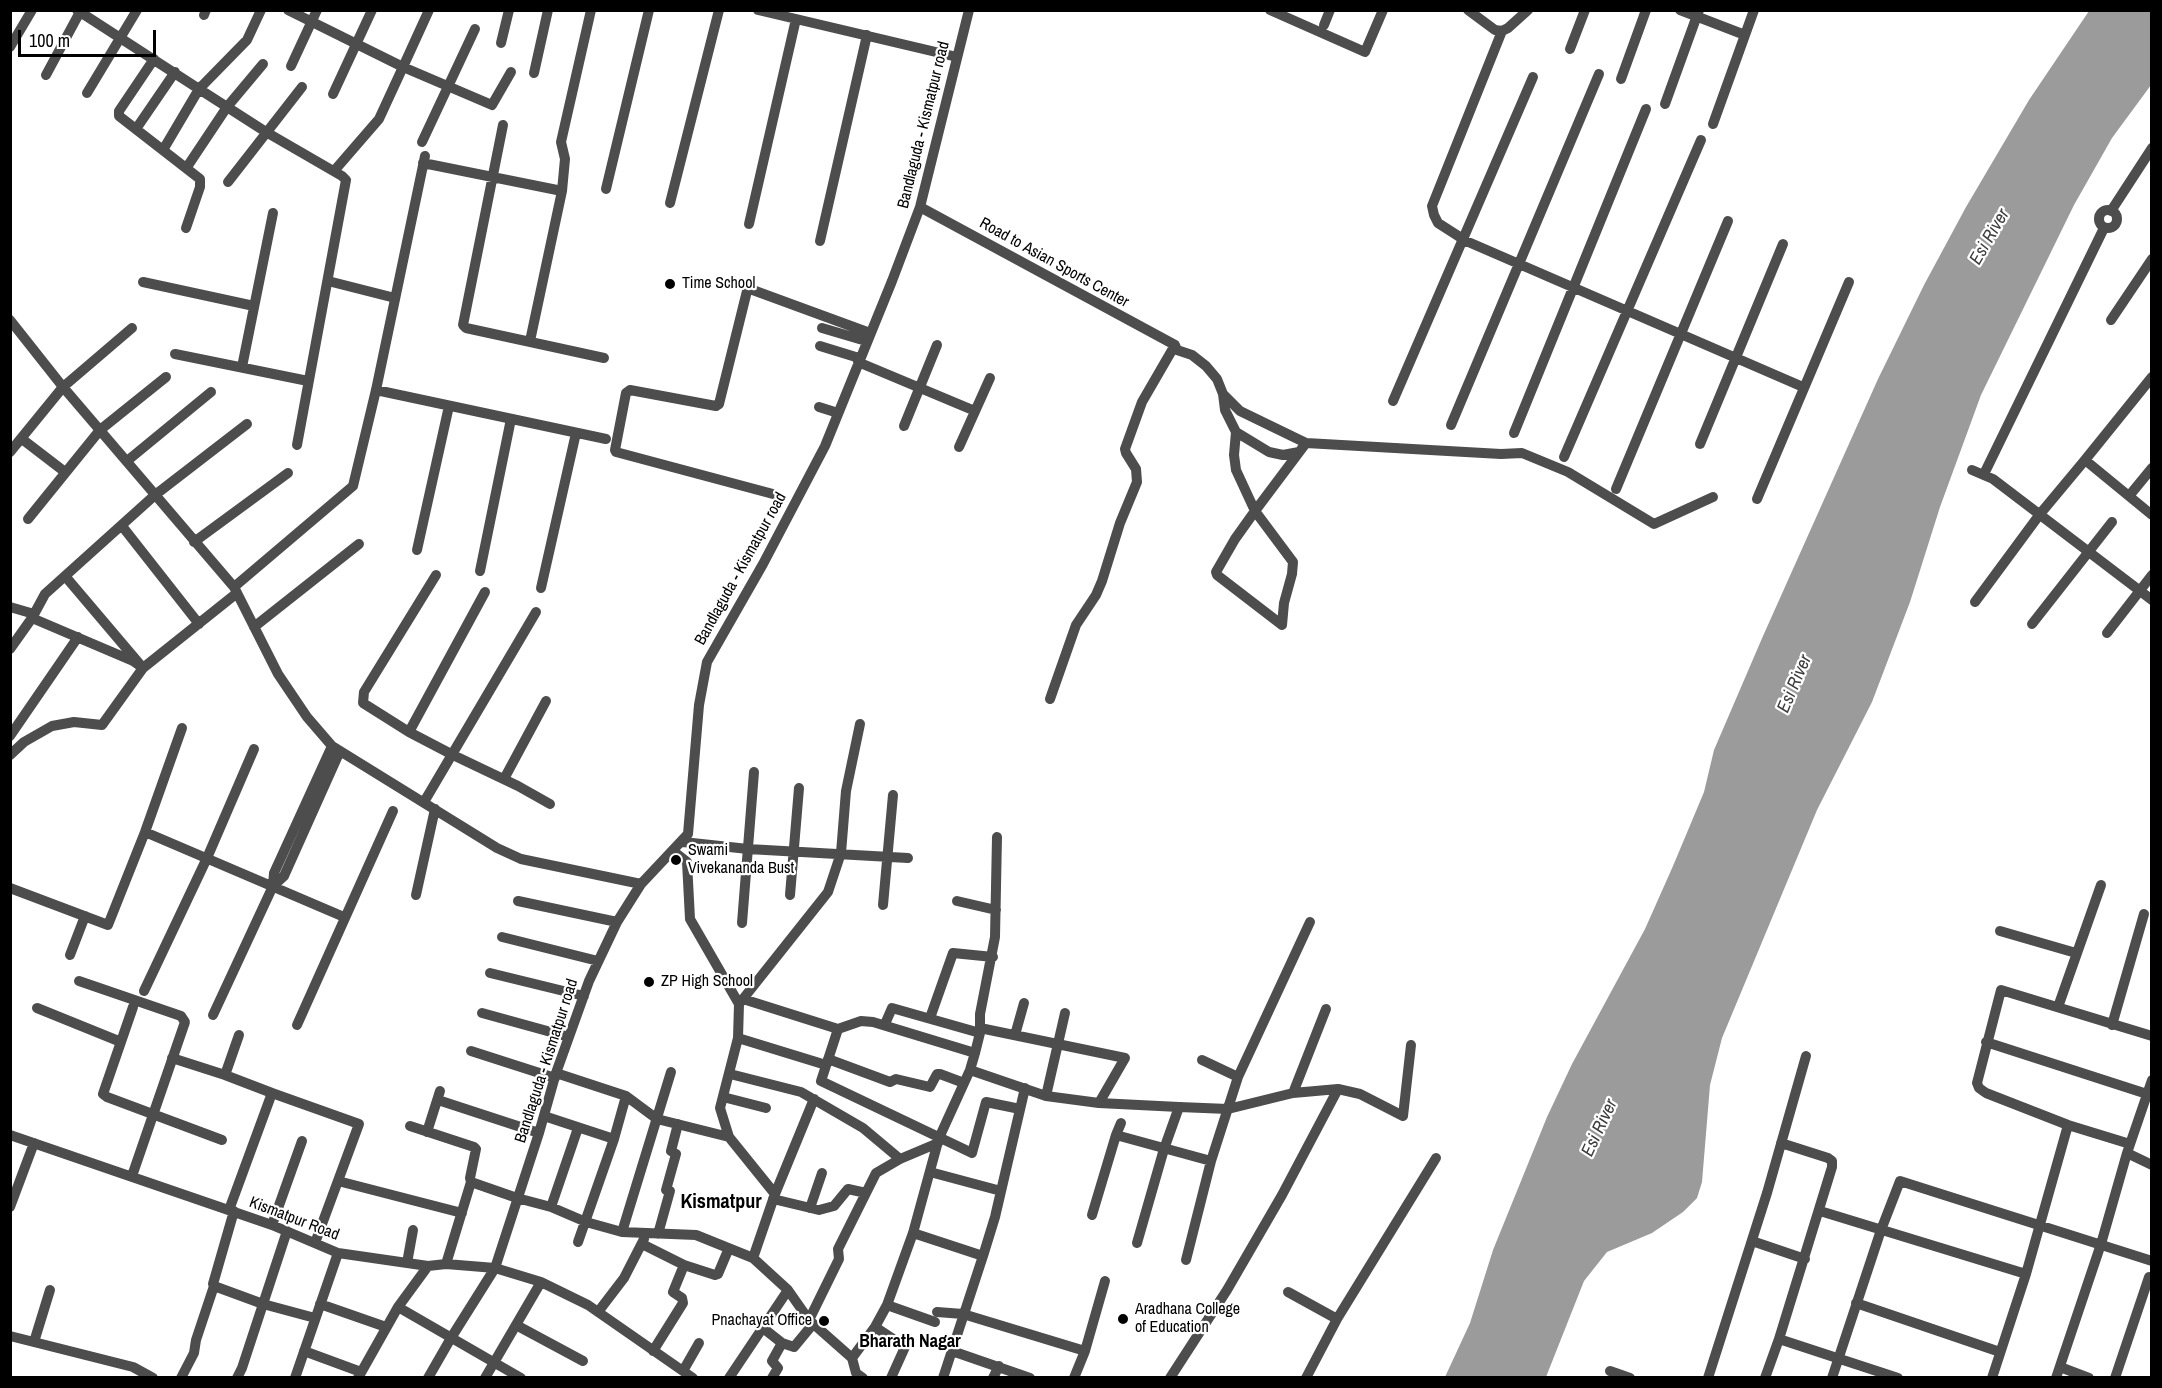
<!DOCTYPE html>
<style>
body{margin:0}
#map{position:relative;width:2162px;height:1388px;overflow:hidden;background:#fff;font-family:"Archivo Narrow",sans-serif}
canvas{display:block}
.frame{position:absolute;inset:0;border:12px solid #000;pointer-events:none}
.scale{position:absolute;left:18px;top:30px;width:138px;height:27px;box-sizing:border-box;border:3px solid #000;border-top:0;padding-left:8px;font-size:18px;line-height:21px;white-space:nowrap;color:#000;-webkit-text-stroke:4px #fff;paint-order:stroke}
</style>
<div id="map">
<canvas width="2162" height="1388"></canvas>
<div class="frame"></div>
<div class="scale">100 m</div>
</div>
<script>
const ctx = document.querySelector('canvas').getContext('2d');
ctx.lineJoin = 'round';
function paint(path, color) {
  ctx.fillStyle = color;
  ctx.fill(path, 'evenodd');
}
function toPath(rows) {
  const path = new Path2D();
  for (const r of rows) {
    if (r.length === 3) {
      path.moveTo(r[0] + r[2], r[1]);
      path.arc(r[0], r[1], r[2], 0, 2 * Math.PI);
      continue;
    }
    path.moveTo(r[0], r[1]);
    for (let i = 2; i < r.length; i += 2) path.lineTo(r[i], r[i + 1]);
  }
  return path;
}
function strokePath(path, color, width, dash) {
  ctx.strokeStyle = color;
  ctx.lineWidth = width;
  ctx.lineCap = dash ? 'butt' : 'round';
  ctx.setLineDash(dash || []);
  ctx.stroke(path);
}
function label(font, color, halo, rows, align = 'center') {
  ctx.font = font + ' "Archivo Narrow",sans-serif';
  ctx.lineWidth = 4.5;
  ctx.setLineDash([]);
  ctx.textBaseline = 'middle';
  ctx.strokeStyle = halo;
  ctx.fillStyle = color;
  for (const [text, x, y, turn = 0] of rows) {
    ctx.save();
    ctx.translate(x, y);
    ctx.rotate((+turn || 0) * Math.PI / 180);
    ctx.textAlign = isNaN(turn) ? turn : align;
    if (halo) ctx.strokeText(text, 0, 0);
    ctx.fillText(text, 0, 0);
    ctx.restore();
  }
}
paint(toPath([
 [2089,11,2151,11,2151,85,2112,138,2074,205,1981,395,1940,507,1910,602,1872,702,1817,810,1722,1038,1710,1085,1702,1182,1697,1198,1683,1212,1652,1233,1607,1252,1584,1281,1546,1377,1445,1377,1470,1323,1493,1250,1547,1117,1572,1064,1645,929,1673,866,1704,792,1714,750,1763,636,1878,379,1924,285,1966,207,2029,100]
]), '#9b9b9b');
strokePath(toPath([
 [77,10,199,89,163,150],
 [261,10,247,40,199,89,266,132,342,176,346,180,297,445],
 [288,10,403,67,379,119,334,171],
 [429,10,403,67,492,105,511,72],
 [758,10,957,57],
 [1270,10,1365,52,1383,10],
 [1468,10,1495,30,1502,31,1508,28,1528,10],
 [1680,10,1745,35],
 [204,15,206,10],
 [1324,25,1330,10],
 [1502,31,1432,206,1434,215,1438,223,1466,241,1803,387],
 [501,43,509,10],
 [10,47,32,10],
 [1570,49,1585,10],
 [154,59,119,111,119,116,200,179,200,187,186,228],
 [291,66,317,10],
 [534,73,548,10],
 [46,75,81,10],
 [1621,79,1646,10],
 [87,93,137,10],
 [333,94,372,10],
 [1665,104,1699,10],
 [1713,124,1754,10],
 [503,125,463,325,466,328,604,358],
 [136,129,175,72],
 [422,142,475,29],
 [423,163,562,191,530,341],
 [187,167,227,107,263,64],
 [228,182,302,87],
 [606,189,649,10],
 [562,191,565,159,561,142,591,10],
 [670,203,719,10],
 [920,207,1175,345,1177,350,1192,355,1206,366,1217,379,1223,394,1240,411,1306,443,1255,511,1293,562,1292,574,1284,603,1282,625],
 [2108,219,9],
 [2111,211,2152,148],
 [749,224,796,19],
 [820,241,867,35],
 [328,281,395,298],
 [143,282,254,306],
 [10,320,63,387,234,587,278,674,307,717,332,746,497,848,521,859,641,884],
 [2111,320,2152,259],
 [822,328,866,341],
 [820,346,859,358],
 [175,354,308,381],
 [858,362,975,411],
 [242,367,273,213],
 [376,390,606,439],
 [1223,394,1225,410,1236,432,1234,455,1236,470,1255,511,1235,539,1216,572,1217,575,1282,625],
 [1393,401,1533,77],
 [819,407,838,413],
 [1451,425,1599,74],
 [904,426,937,345],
 [1236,432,1269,452,1283,455,1299,452],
 [1514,433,1646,109],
 [22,439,65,472],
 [1306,443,1501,454,1522,453,1568,472,1654,524,1713,497],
 [1700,444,1783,244],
 [959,447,990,378],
 [10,452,63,387,132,328],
 [1564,457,1701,140],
 [2085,460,2152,377],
 [127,461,211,392],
 [1972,470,1993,479,2152,600],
 [1984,474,2104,228],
 [1616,489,1728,221],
 [773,494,616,452,615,450,626,393,630,390,716,406,719,404,747,291,750,289,870,333],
 [2129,496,2152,468],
 [1757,499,1849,282],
 [28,519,100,430,166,377],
 [122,526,199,624],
 [194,542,288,473],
 [417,550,449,406],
 [480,571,511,419],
 [436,575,364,692,363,703,409,732,453,755,518,786,550,804],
 [234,587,353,486,376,390,425,156],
 [541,588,576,433],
 [1975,602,2040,514,2085,460,2152,515],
 [10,607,34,614],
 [32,618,133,661,143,668,237,593],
 [2032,624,2112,522],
 [254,627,359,544],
 [2107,633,2152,575],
 [10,649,32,618,45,594,155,495,247,424],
 [1050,699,1076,625,1096,595,1102,581,1120,523,1137,482,1136,469,1126,453,1125,449,1142,402,1175,345],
 [409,732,485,592],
 [10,736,78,637],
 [10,755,24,742,52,726,74,722,102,725,143,668,65,576],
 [504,779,546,701],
 [424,802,536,612],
 [145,832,344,917],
 [683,842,748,849,908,858],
 [673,851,687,862,690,919,739,1004,738,1038,720,1108,729,1137,775,1194,753,1258],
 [273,886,284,876,340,751],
 [10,888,108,925,145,832,182,728],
 [416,895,435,809],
 [790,895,799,788],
 [518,901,617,922],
 [957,901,996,910],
 [883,905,893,795],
 [742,923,754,772],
 [2000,931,2076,953],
 [502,937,598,961],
 [70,955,85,916],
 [490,973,584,996],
 [79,981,181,1016,185,1022,132,1176],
 [144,991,207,858,254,749],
 [743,999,838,1029,861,1021,873,1022,975,1053],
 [739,1004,828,892,841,853,846,791,860,724],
 [133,1007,103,1094,107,1097,222,1140],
 [2058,1007,2101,885],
 [37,1008,121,1042],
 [482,1013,569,1037],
 [213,1015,273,886,274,873,332,746],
 [930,1018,953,953,993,957],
 [885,1024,892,1008,980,1033],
 [297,1025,393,811],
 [2112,1025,2144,914],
 [980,1028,1125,1058,1099,1103],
 [838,1029,821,1081,972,1153,986,1102,1020,1109],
 [1015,1035,1024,1003],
 [738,1038,826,1065],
 [1986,1042,2147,1094],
 [471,1051,555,1078],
 [172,1058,225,1075,272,1093,229,1210],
 [828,1059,890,1082,896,1079,930,1087,937,1074,940,1074,964,1083],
 [1202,1060,1238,1077],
 [970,1070,1046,1096,1099,1103,1179,1107,1228,1109,1293,1093,1338,1089,1360,1094,1403,1116,1411,1045],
 [556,1073,626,1096,657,1119,729,1137],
 [730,1074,801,1092,863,1128,900,1159],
 [225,1075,239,1035],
 [272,1093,359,1124,315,1243],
 [1293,1093,1326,1009],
 [1046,1096,1065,1013],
 [723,1097,766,1108],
 [438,1100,539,1133],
 [544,1116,614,1139,578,1242],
 [410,1126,474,1147,476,1149,470,1178,471,1182],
 [427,1132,440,1091],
 [10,1135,272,1225,338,1253,428,1266,446,1264,495,1268,541,1282,588,1305,693,1378],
 [1116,1135,1121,1123],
 [614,1139,626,1096],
 [2130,1144,2068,1125,1986,1093,1979,1088,1977,1083,2001,990,2152,1036],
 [2127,1153,2152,1165],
 [930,1172,1001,1191],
 [338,1181,462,1213],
 [775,1194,814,1099],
 [773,1199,819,1210,834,1206,848,1189,866,1193],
 [10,1207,34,1143],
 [551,1207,578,1128],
 [810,1208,822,1173],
 [234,1211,213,1284,214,1286,263,1304,315,1318],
 [1820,1211,2026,1274],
 [1092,1215,1116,1135,1211,1161],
 [272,1225,302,1141],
 [622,1232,671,1072],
 [913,1233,983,1256,943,1378],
 [658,1234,670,1191,666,1190,676,1154,671,1151,678,1124],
 [1752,1241,1805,1259],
 [1137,1243,1164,1149,1179,1107],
 [642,1244,684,1265,715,1275,718,1274,729,1248],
 [983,1256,995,1217,1025,1088],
 [1186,1260,1211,1161,1238,1077,1310,922],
 [407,1263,413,1230],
 [446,1264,471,1182,517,1198,551,1207,586,1222,622,1232,696,1235,753,1258,788,1290,809,1320,852,1358,856,1373,863,1378],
 [1288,1292,1337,1319,1306,1378],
 [1856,1303,2000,1352],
 [320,1304,386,1327],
 [887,1305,935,1322],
 [398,1307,521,1378],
 [598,1312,624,1278,644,1239],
 [937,1312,963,1314,1085,1351],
 [1337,1319,1436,1158],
 [809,1320,839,1259,838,1249,876,1173,900,1159,938,1143],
 [516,1325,583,1361],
 [875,1327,905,1347,891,1378],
 [763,1328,782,1343,794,1347,813,1324],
 [10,1336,133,1367,153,1378],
 [1779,1339,1898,1378],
 [34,1342,50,1290],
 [304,1351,361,1372],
 [653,1351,683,1303,682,1298,673,1292,684,1265],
 [952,1351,1030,1378],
 [852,1358,875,1327,887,1305,913,1233,939,1138,970,1070,975,1053,980,1033,980,1014,995,937,997,837],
 [2060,1367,2089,1378],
 [683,1371,699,1343],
 [1610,1371,1630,1378],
 [181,1378,194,1353,196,1340,214,1286],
 [237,1378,242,1368,287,1231],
 [295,1378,338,1253],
 [358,1378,398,1307,428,1266],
 [428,1378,451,1338,495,1268,539,1133,556,1073,589,981,617,922,641,884,688,834,699,705,707,662,763,564,825,446,892,281,920,207,969,10],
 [485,1378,541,1282],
 [729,1378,788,1290],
 [772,1378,778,1368,772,1361,782,1343],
 [993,1378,999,1366],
 [1074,1378,1085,1351,1105,1281],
 [1170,1378,1227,1290,1282,1195,1338,1089],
 [1708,1378,1767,1193,1806,1056],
 [1765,1378,1779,1339,1832,1167,1832,1161,1828,1158,1781,1143],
 [1832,1378,1881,1230,1900,1181,2152,1261],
 [1992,1378,2026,1274,2068,1125],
 [2056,1378,2101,1244,2127,1153,2152,1080],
 [2115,1378,2149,1277]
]), '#4d4d4d', 10);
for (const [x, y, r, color] of [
 [670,284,6,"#000"],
 [676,860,6,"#000"],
 [649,982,6,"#000"],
 [1123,1319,6,"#000"],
 [824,1321,6,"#000"]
]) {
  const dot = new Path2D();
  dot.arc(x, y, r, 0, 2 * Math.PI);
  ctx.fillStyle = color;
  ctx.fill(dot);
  strokePath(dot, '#fff', 2);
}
label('16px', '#000', '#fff', [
 ["Bandlaguda - Kismatpur road",924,125,-76],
 ["Road to Asian Sports Center",1054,263,29],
 ["Bandlaguda - Kismatpur road",741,569,-61],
 ["Bandlaguda - Kismatpur road",547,1061,-72],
 ["Kismatpur Road",294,1219,21]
]);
label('16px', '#000', '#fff', [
 ["Time School",682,284],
 ["Swami",688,851],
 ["Vivekananda Bust",688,869],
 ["ZP High School",661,982],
 ["Aradhana College",1135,1310],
 ["of Education",1135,1328],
 ["Pnachayat Office",812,1321,"right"]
], 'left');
label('italic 18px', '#3c3c3c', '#fff', [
 ["Esi River",1990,237,-60],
 ["Esi River",1795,684,-67],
 ["Esi River",1600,1128,-65]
]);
label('bold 18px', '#000', '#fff', [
 ["Bharath Nagar",910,1342]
]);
label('bold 20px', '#000', '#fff', [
 ["Kismatpur",721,1203]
]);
</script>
